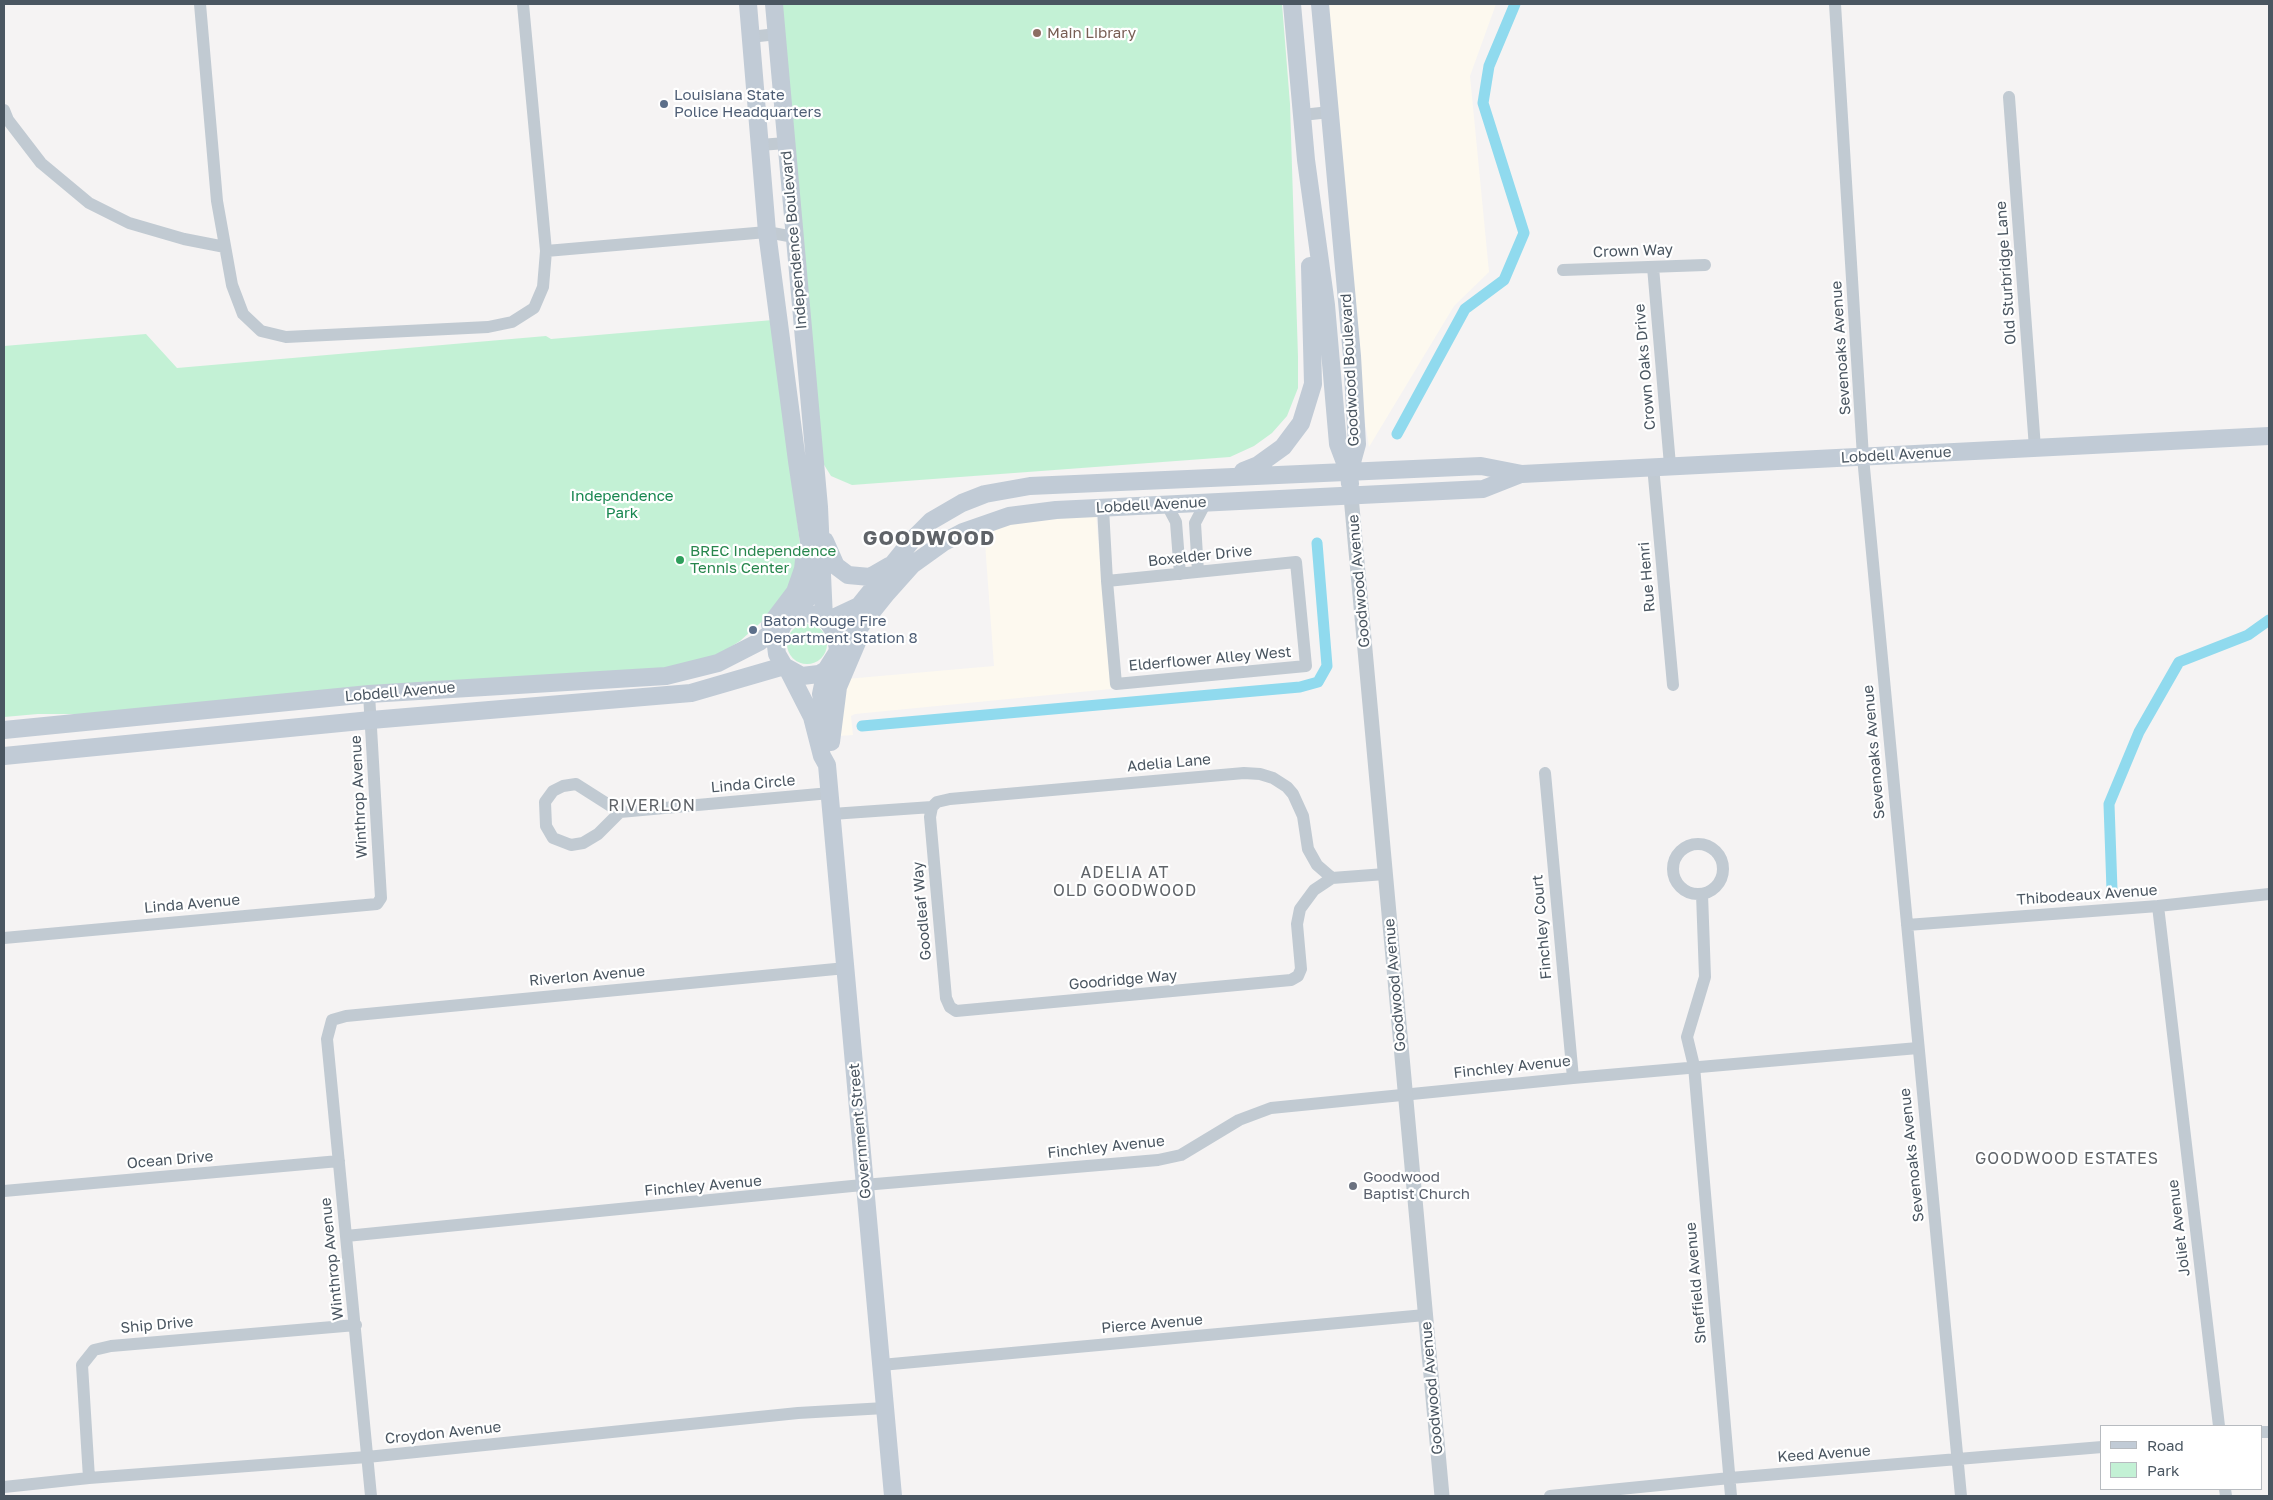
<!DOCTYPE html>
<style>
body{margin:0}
#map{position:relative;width:2273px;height:1500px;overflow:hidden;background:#f5f3f3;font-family:"Golos Text",sans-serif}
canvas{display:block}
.frame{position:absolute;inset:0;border:5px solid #4a5661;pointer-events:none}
.legend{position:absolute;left:2100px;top:1425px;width:162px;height:65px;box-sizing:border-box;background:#fff;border:1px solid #b7bbc0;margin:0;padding:6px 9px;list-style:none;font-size:15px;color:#4a5661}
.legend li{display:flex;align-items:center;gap:10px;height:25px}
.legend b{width:25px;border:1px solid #b7bbc0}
</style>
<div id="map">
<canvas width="2273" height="1500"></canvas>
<div class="frame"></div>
<ul class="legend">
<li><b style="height:6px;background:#c1cbd6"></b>Road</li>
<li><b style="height:14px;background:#c3f1d5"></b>Park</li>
</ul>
</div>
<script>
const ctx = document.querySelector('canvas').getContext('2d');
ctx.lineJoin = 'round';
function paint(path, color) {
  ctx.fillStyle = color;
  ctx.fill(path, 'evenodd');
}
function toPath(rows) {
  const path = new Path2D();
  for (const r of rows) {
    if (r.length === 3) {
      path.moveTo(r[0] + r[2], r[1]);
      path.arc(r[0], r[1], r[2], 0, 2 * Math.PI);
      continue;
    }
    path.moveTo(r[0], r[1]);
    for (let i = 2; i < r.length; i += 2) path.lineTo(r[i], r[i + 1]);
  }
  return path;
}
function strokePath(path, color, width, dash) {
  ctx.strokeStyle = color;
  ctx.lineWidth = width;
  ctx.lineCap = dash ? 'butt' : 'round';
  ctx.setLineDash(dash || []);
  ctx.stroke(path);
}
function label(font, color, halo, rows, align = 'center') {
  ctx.font = font + ' "Golos Text",sans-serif';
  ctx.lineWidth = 4.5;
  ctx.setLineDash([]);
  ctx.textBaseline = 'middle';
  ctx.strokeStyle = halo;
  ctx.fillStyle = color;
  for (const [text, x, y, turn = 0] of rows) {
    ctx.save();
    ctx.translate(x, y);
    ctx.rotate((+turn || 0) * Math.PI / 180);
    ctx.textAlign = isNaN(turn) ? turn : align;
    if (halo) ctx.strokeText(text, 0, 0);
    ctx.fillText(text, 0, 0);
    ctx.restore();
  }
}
paint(toPath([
 [1324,4,1496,4,1470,76,1489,272,1454,306,1369,447,1359,385],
 [1096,515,1111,689,855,714,851,716,853,735,839,736,846,679,994,666,984,529,1015,521]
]), '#fdf9ef');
paint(toPath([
 [778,4,1282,4,1290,104,1298,357,1298,388,1287,416,1272,433,1254,446,1230,457,852,485,831,476,821,460],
 [773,320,801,552,796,576,777,608,740,641,721,653,677,670,99,714,38,714,4,717,4,346,146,334,177,368,546,336,551,339],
 [807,644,20]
]), '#c3f1d5');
strokePath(toPath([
 [1397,434,1465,309,1504,280,1524,233,1483,103,1489,66,1515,4],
 [862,726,1300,687,1318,682,1327,666,1317,543],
 [2112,890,2109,804,2139,732,2179,662,2248,635,2269,620]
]), '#90daee', 11);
strokePath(toPath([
 [200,4,217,201,232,285,243,314,261,331,286,337,488,327,512,322,534,308,543,287,546,251,523,4],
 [1835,4,1863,457,1961,1496],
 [750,37,777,34],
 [2009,97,2035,448],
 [4,110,8,120,41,163,89,203,129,223,184,239,225,247],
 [1302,115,1330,112],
 [760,145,786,143],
 [546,251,767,232,794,237],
 [1653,267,1670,465],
 [1563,270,1705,265],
 [1653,466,1673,685],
 [1167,505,1176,522,1180,574],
 [1103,508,1107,581,1116,684,1306,666,1296,562,1107,581],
 [1198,572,1195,523,1206,502],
 [1545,773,1573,1078],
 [620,812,576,784,563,786,553,791,545,802,546,826,553,838,571,845,583,843,598,834,620,812,830,793],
 [832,814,932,807,937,802,950,799,1244,773,1260,774,1273,778,1287,787,1293,794,1303,816,1308,849,1317,865,1332,878,1314,890,1300,909,1297,924,1301,969,1298,976,1291,980,956,1011,950,1007,946,998,930,817,932,807],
 [1698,869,25],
 [1332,878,1385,874],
 [1702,894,1705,977,1687,1037,1694,1066,1731,1496],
 [2158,906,2219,1426],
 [1907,925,2158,906,2269,894],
 [4,938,377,904,381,898,369,694],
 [4,1191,339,1161],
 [346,1236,852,1186,1158,1160,1181,1155,1239,1120,1271,1108,1573,1078,1918,1048],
 [881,1365,1425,1315],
 [2262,1432,2269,1432],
 [89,1478,82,1365,94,1350,111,1346,356,1325],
 [4,1487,89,1478,367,1457,798,1413,885,1408],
 [2225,1489,2226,1496],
 [371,1496,327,1039,332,1020,346,1016,846,968],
 [1550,1496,1730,1478,2102,1447]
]), '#c1cad2', 12);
strokePath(toPath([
 [1351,496,1442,1496]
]), '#c1cad2', 15);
strokePath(toPath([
 [748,4,767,232,797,461,813,569,810,594,797,615],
 [774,4,819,507,824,619],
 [1292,4,1306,160,1326,305,1338,444,1349,473,1350,484],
 [1320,4,1352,356,1357,444,1349,473],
 [1243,471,1258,465,1283,447,1301,423,1313,384,1310,266],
 [825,541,836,566,848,575,870,577,889,566],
 [827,621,859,606,913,539,931,521,962,503,985,494,1030,486,1481,466,1522,474,2269,436],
 [770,625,795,592,803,569,805,551],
 [835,658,887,593,912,565,944,542,963,532,1009,516,1056,510,1483,489,1521,474],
 [788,670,812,717,822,756,827,765,893,1496],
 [826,670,821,694,829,734],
 [4,730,369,694,666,676,718,663,759,642,784,623,790,619,806,613,819,616,827,621,836,634,838,651,826,670,819,674,802,676,784,666,777,654,776,646,777,637,784,623],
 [831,742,838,687,858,640],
 [4,756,371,720,691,693,784,666]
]), '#c1cbd6', 18);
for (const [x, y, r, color] of [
 [1037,33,5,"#8d6e63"],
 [664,104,5,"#5c6f8a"],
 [680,560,5,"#2e9e5b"],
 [753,630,5,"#5c6f8a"],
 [1353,1186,5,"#6b7280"]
]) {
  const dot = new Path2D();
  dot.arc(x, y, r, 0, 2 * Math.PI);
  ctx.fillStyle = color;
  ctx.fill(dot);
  strokePath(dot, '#fff', 2);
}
label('15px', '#785e54', '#fff', [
 ["Main Library",1047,33]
], 'left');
label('15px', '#4e5e75', '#fff', [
 ["Louisiana State",674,95],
 ["Police Headquarters",674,112],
 ["Baton Rouge Fire",763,621],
 ["Department Station 8",763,638]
], 'left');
label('15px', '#4a5661', '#fff', [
 ["Independence Boulevard",794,240,-95],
 ["Crown Way",1633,251,-2],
 ["Old Sturbridge Lane",2006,273,-94],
 ["Sevenoaks Avenue",1841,348,-94],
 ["Crown Oaks Drive",1645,367,-95],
 ["Goodwood Boulevard",1350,370,-93],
 ["Lobdell Avenue",1896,455,-3],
 ["Lobdell Avenue",1151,505,-3],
 ["Boxelder Drive",1200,556,-6],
 ["Rue Henri",1647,577,-95],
 ["Goodwood Avenue",1359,581,-95],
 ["Elderflower Alley West",1210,659,-5],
 ["Lobdell Avenue",400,692,-5],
 ["Sevenoaks Avenue",1874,752,-95],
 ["Adelia Lane",1169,763,-5],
 ["Linda Circle",753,784,-5],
 ["Winthrop Avenue",359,797,-93],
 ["Thibodeaux Avenue",2087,895,-4],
 ["Linda Avenue",192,904,-5],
 ["Goodleaf Way",922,911,-95],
 ["Finchley Court",1542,927,-95],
 ["Riverlon Avenue",587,976,-5],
 ["Goodridge Way",1123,980,-5],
 ["Goodwood Avenue",1395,985,-95],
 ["Finchley Avenue",1512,1067,-6],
 ["Government Street",860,1131,-95],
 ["Finchley Avenue",1106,1147,-6],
 ["Sevenoaks Avenue",1912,1155,-96],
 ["Ocean Drive",170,1160,-5],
 ["Finchley Avenue",703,1186,-5],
 ["Joliet Avenue",2179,1228,-97],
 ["Winthrop Avenue",332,1259,-96],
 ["Sheffield Avenue",1696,1283,-95],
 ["Pierce Avenue",1152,1324,-5],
 ["Ship Drive",157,1325,-5],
 ["Goodwood Avenue",1432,1388,-95],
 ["Croydon Avenue",443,1433,-6],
 ["Keed Avenue",1824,1454,-4]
]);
label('15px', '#17864f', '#fff', [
 ["Independence",622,496],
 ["Park",622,513]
]);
label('15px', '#27864d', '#fff', [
 ["BREC Independence",690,551],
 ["Tennis Center",690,568]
], 'left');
label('15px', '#5b616d', '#fff', [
 ["Goodwood",1363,1177],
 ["Baptist Church",1363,1194]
], 'left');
ctx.letterSpacing = '1px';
label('16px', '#5f6368', '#fff', [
 ["RIVERLON",652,806],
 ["ADELIA AT",1125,873],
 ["OLD GOODWOOD",1125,891],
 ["GOODWOOD ESTATES",2067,1159]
]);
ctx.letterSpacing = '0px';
ctx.letterSpacing = '1px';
label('bold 20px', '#5f6368', '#fff', [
 ["GOODWOOD",929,539]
]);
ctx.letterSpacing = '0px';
</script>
